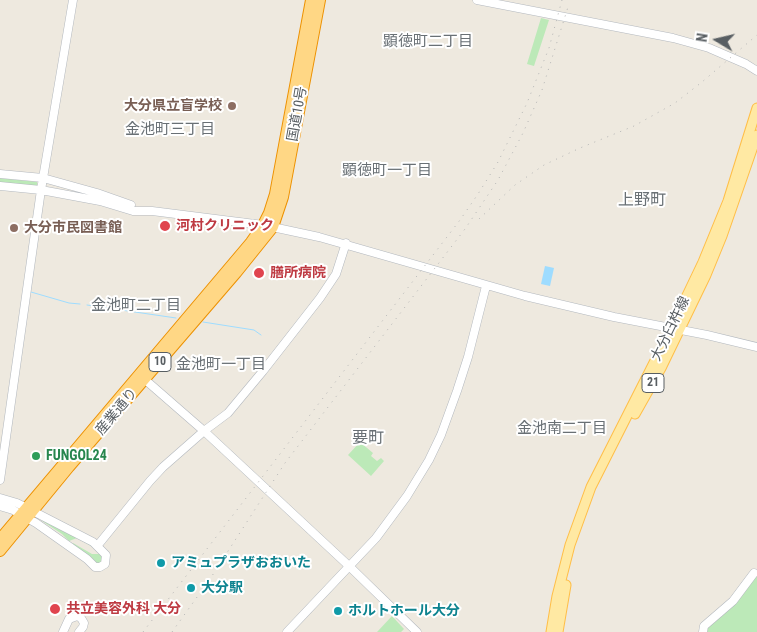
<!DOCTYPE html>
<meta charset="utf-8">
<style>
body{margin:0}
#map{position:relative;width:757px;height:632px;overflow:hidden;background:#eee9df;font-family:"Roboto Condensed",sans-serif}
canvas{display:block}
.north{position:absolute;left:692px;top:15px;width:50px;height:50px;-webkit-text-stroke:4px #fff;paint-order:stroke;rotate:279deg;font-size:14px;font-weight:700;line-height:20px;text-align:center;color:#585e62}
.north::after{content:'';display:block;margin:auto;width:18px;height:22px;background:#585e62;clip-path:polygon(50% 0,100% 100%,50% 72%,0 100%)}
</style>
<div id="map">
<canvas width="757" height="632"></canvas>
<div class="north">N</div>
</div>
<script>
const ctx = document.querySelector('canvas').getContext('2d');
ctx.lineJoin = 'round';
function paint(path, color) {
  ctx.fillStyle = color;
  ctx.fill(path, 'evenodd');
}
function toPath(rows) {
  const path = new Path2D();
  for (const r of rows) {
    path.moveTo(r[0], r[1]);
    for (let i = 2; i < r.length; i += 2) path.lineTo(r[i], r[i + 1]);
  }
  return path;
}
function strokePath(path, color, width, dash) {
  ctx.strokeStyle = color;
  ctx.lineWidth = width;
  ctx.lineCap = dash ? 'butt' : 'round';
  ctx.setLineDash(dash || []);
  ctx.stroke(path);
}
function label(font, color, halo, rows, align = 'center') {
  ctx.font = font + ' "Roboto Condensed","Noto Sans JP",sans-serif';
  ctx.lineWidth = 4;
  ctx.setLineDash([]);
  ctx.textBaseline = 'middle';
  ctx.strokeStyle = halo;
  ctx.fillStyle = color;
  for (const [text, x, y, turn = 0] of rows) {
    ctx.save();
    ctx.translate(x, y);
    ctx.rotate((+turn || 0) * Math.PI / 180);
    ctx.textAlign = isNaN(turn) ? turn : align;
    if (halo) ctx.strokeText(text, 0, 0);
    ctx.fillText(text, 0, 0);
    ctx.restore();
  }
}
paint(toPath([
 [541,18,549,20,534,66,527,64],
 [0,178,37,182,37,187,0,184],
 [360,442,373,453,371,456,377,461,381,458,384,461,371,476,348,455],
 [41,518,90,543,96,549,77,538,69,541,62,534,42,521],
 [73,543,92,554,102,554,104,560,99,565,73,546],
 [757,576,757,632,704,632],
 [392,616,404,629,401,632,377,632]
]), '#bce9b8');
paint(toPath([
 [545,266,554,268,550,286,541,284]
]), '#9edcff');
strokePath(toPath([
 [31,292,69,303,80,304],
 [87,305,176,318],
 [203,322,254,330,261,335]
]), '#9edcff', 1);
const secondary = toPath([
 [477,0,673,38,709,48,746,64,757,71],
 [0,174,43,178,97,193,131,205],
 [0,186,41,190,100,201,133,211,152,211,263,225,319,237,525,296,614,317,707,335,757,347],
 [142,377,204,431,349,566,417,632],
 [0,480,41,190,73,0],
 [0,498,17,503,93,542,106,555,105,564,100,567,95,567,87,559,36,523,13,510,0,506],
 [98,545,150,481,163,467,204,431,228,413,263,371,320,298,336,274,346,243],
 [63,632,69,619,77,616,81,618,84,623,83,627,79,632],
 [287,632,376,538,407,496,429,460,441,435,457,391,468,357,486,286],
 [703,632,704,626,733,601,754,573]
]);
const primary = toPath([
 [635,414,661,368,706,275,722,236,757,135],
 [551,632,557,596,570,545,591,487,671,329,703,262,728,201,757,108],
 [558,632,566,585]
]);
const highway = toPath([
 [0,539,251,242,263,225,269,213,275,194,311,0],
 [0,551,69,467,236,273,273,227,283,197,320,0]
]);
strokePath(secondary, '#b3b8be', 9);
strokePath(primary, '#ffbe47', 11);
strokePath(highway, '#ed9100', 12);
strokePath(secondary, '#fff', 8);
strokePath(primary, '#ffe9a3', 9);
strokePath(highway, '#ffd785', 10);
strokePath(toPath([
 [479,219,515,185,544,165,580,148,634,126,675,103,702,82,757,35],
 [143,632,460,220,478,194,498,162,527,103,549,48,562,0],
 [172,632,210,579,285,463,465,229,498,180,523,133,542,90,568,7]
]), '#b2b3b3', 1, [1, 6]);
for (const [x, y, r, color] of [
 [232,106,5,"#8d6e63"],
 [165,226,6,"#e0444e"],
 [14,228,5,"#8d6e63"],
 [259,273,6,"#e0444e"],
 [36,456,5,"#2e9e5b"],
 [161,563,5,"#0f9aa8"],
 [191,588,5,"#0f9aa8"],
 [55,609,6,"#e0444e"],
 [338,611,5,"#0f9aa8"]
]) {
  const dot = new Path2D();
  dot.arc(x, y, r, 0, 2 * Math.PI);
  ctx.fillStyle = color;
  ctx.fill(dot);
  strokePath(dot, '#fff', 2);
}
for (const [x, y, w] of [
 [160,362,22],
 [653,383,22]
]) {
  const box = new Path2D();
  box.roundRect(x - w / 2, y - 9.5, w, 19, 4);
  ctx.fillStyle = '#fff';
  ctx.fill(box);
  strokePath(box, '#585e62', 1);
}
label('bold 12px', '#585e62', null, [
 ["10",160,362],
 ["21",653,383]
]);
label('bold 14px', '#785e54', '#fff', [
 ["大分県立盲学校",222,106],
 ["大分市民図書館",24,228,"left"]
], 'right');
label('14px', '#585e62', '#fff', [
 ["国道10号",298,114,-80],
 ["大分臼杵線",671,329,-64],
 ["産業通り",117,412,-50]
]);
label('bold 14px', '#be3a42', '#fff', [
 ["河村クリニック",176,226],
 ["膳所病院",270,273],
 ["共立美容外科 大分",66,609]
], 'left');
label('bold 14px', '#27864d', '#fff', [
 ["FUNGOL24",46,456]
], 'left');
label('bold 14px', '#0d838f', '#fff', [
 ["アミュプラザおおいた",171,563],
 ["大分駅",201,588],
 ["ホルトホール大分",348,611]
], 'left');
label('15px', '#697075', '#fff', [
 ["顕徳町二丁目",428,42],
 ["金池町三丁目",170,130],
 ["顕徳町一丁目",387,171],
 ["金池町二丁目",136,306],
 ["金池町一丁目",221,365],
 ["金池南二丁目",562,429]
]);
label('16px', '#697075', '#fff', [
 ["上野町",642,201],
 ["要町",368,439]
]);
</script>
